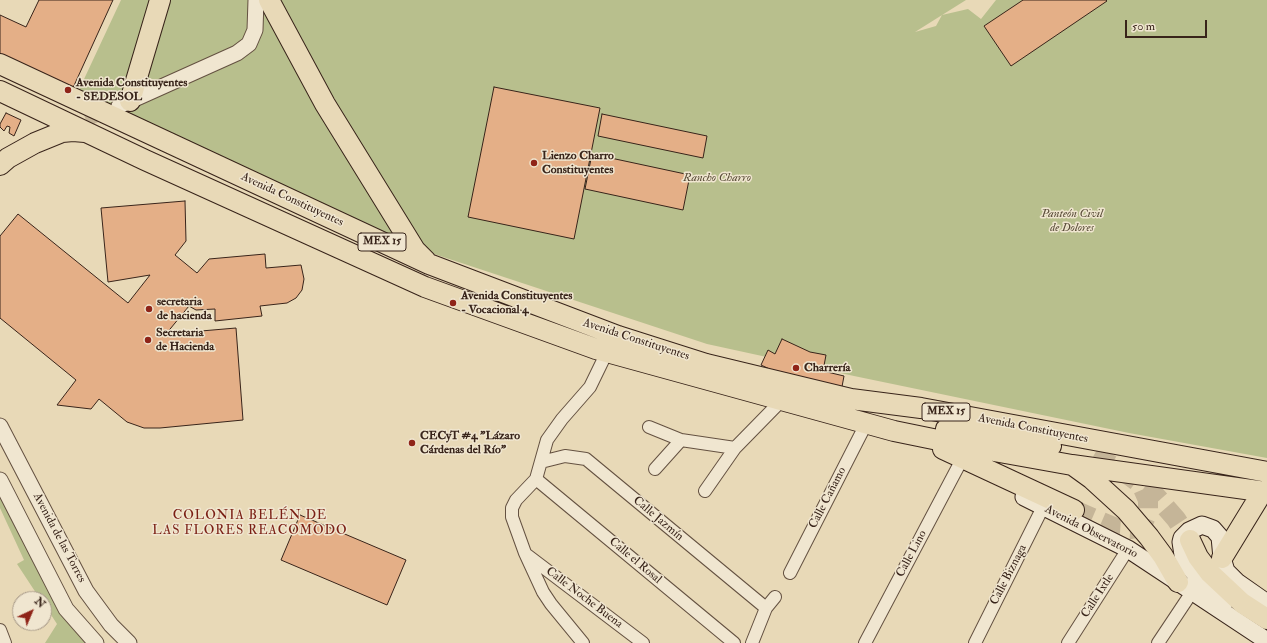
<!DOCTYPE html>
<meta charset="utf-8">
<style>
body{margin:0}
#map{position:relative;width:1267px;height:643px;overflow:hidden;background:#e8d9b7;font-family:"IM FELL Double Pica",serif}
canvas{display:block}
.north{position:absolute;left:12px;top:591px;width:40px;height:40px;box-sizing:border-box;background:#f0e6d0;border:1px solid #a69887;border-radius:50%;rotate:44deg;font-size:11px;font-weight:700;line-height:16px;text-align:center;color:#38241a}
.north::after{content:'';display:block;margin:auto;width:14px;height:18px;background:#8f2418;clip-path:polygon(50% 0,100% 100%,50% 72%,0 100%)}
.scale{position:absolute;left:1125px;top:20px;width:82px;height:18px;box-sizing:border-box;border:2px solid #38241a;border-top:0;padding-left:5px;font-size:12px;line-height:14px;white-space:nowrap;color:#38241a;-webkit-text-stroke:3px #f0e6d0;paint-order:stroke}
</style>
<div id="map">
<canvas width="1267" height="643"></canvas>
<div class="north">N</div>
<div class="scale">50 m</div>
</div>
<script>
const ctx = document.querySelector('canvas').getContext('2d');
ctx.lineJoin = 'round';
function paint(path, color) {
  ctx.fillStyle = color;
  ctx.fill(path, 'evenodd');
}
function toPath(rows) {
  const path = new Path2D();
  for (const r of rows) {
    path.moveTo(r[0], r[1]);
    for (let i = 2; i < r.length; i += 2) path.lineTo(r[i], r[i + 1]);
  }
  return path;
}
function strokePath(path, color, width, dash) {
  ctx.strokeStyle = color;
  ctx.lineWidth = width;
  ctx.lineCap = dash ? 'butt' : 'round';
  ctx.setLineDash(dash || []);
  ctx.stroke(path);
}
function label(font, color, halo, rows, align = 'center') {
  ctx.font = font + ' "IM FELL Double Pica",serif';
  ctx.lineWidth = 3;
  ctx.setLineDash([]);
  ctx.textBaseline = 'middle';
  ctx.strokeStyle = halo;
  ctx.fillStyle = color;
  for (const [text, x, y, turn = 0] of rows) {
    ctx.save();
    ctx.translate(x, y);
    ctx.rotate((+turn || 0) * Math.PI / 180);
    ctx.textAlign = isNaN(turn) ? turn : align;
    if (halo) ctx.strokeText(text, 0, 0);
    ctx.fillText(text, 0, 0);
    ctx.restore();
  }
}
paint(toPath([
 [121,0,966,0,915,32,936,26,942,15,968,9,981,19,996,0,1267,0,1267,458,1129,433,854,376,707,344,422,250,78,92],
 [0,490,87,643,45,643,57,624,44,604,44,599,40,599,17,564,24,560,0,508]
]), '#b8bf8d');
const building = toPath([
 [39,0,113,0,72,90,0,57,0,15,26,27,39,0],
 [1023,0,1106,0,1107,1,1011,66,984,26,1023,0],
 [494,87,600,108,574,239,468,217,494,87],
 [6,113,21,120,14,136,9,133,10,127,7,126,4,131,0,127,0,124,6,113],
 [602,114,707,136,703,158,598,136,602,114],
 [592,154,690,175,683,210,585,189,592,154],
 [185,201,186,241,175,255,197,273,209,259,265,254,266,268,301,265,304,279,302,290,296,298,287,303,260,306,262,316,215,321,215,309,196,310,189,306,166,334,236,328,243,420,160,428,144,428,127,422,99,399,91,409,57,405,76,380,0,318,0,236,18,214,128,303,150,275,108,282,101,208,185,201],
 [782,339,810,352,826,355,823,371,844,376,841,392,776,372,761,365,768,350,775,354,782,339],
 [300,515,406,560,387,605,281,560,300,515]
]);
paint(building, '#e4af87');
strokePath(building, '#38241a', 1);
strokePath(toPath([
 [64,127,109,110]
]), '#c5b598', 15, [15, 8]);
strokePath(toPath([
 [1094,455,1130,476,1155,495,1176,519,1190,540],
 [1074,510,1116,528,1131,529,1136,528,1144,521,1148,511,1148,500,1141,484]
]), '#c5b598', 20, [20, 10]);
const minor = toPath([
 [649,427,681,440,735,448],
 [541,462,565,456,586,459,766,608],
 [655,469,681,440],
 [536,479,734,643],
 [705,491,735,448,782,400],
 [527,555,643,643],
 [790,573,866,424],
 [0,630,5,643],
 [583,643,551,604,543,592,525,553,512,517,512,508,516,500,536,479,547,440,562,419,590,387,607,352],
 [752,643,766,608,775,597],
 [865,643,959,465],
 [975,643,1043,507],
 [1068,643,1128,549],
 [1158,643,1192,592]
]);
const tertiary = toPath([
 [119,106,237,53,249,44,255,30,256,0],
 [0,426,86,591,111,625,129,643],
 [0,480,66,609,96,643]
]);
const secondary = toPath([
 [1024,497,1128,549,1267,641],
 [1223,606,1190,568,1183,555,1181,542,1182,538,1189,531,1202,525,1213,529,1220,537,1222,558,1226,571,1237,582,1267,603]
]);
const trunk = toPath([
 [269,0,325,104,415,250,426,261],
 [0,64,429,264,618,336,706,364,851,399,921,408,1267,472],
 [0,91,145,160,425,287,596,349,894,431,977,448,1072,465,1267,492],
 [130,101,160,0],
 [0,165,8,158,35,143,62,132,73,131,85,132],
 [946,429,1051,446],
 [943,449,1074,510],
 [1074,466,1092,479,1126,510,1149,537,1163,556,1178,582],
 [1190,540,1198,557,1210,573,1242,603,1267,619],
 [1222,558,1263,491]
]);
strokePath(minor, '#645141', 14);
strokePath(tertiary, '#645141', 17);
strokePath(secondary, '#38241a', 19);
strokePath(trunk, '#38241a', 22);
strokePath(minor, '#f0e6d0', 12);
strokePath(tertiary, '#f0e6d0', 15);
strokePath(secondary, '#f0e6d0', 17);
strokePath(trunk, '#e8d9b7', 20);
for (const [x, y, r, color] of [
 [68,90,4,"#8f2418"],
 [534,163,4,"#8f2418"],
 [453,303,4,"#8f2418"],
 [149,309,4,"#8f2418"],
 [148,340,4,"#8f2418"],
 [796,368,4,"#8f2418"],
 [412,443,4,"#8f2418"]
]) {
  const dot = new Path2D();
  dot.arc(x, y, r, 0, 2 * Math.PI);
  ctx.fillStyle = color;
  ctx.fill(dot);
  strokePath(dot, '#f0e6d0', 1.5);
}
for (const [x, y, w] of [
 [382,242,48],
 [946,412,48]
]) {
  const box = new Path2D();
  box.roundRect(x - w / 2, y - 9, w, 18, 3);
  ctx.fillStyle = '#f0e6d0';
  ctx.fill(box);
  strokePath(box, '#38241a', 1);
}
label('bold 11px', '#38241a', null, [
 ["MEX 15",382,242],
 ["MEX 15",946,412]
]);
label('bold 12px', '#38241a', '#f0e6d0', [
 ["Avenida Constituyentes",76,83],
 ["- SEDESOL",76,97],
 ["Lienzo Charro",542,156],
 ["Constituyentes",542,170],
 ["Avenida Constituyentes",461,296],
 ["- Vocacional 4",461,310],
 ["secretaria",157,302],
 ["de hacienda",157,316],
 ["Secretaria",156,333],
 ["de Hacienda",156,347],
 ["Charrería",804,368],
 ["CECyT #4 \"Lázaro",420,436],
 ["Cárdenas del Río\"",420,450]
], 'left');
label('italic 12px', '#584b37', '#f0e6d0', [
 ["Rancho Charro",717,178],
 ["Panteón Civil",1072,214],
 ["de Dolores",1072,228]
]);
label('12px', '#38241a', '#f0e6d0', [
 ["Avenida Constituyentes",292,200,25],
 ["Avenida Constituyentes",636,340,18],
 ["Avenida Constituyentes",1033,429,11],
 ["Calle Cañamo",828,498,-63],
 ["Calle Jazmín",658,519,40],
 ["Avenida Observatorio",1091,532,27],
 ["Avenida de las Torres",59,538,62],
 ["Calle Lino",912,554,-62],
 ["Calle el Rosal",635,561,40],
 ["Calle Biznaga",1009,575,-63],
 ["Calle Ixtle",1098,596,-57],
 ["Calle Noche Buena",584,598,37]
]);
ctx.letterSpacing = '1px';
label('13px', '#7a1f14', '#f0e6d0', [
 ["COLONIA BELÉN DE",250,516],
 ["LAS FLORES REACOMODO",250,531]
]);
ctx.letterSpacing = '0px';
</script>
